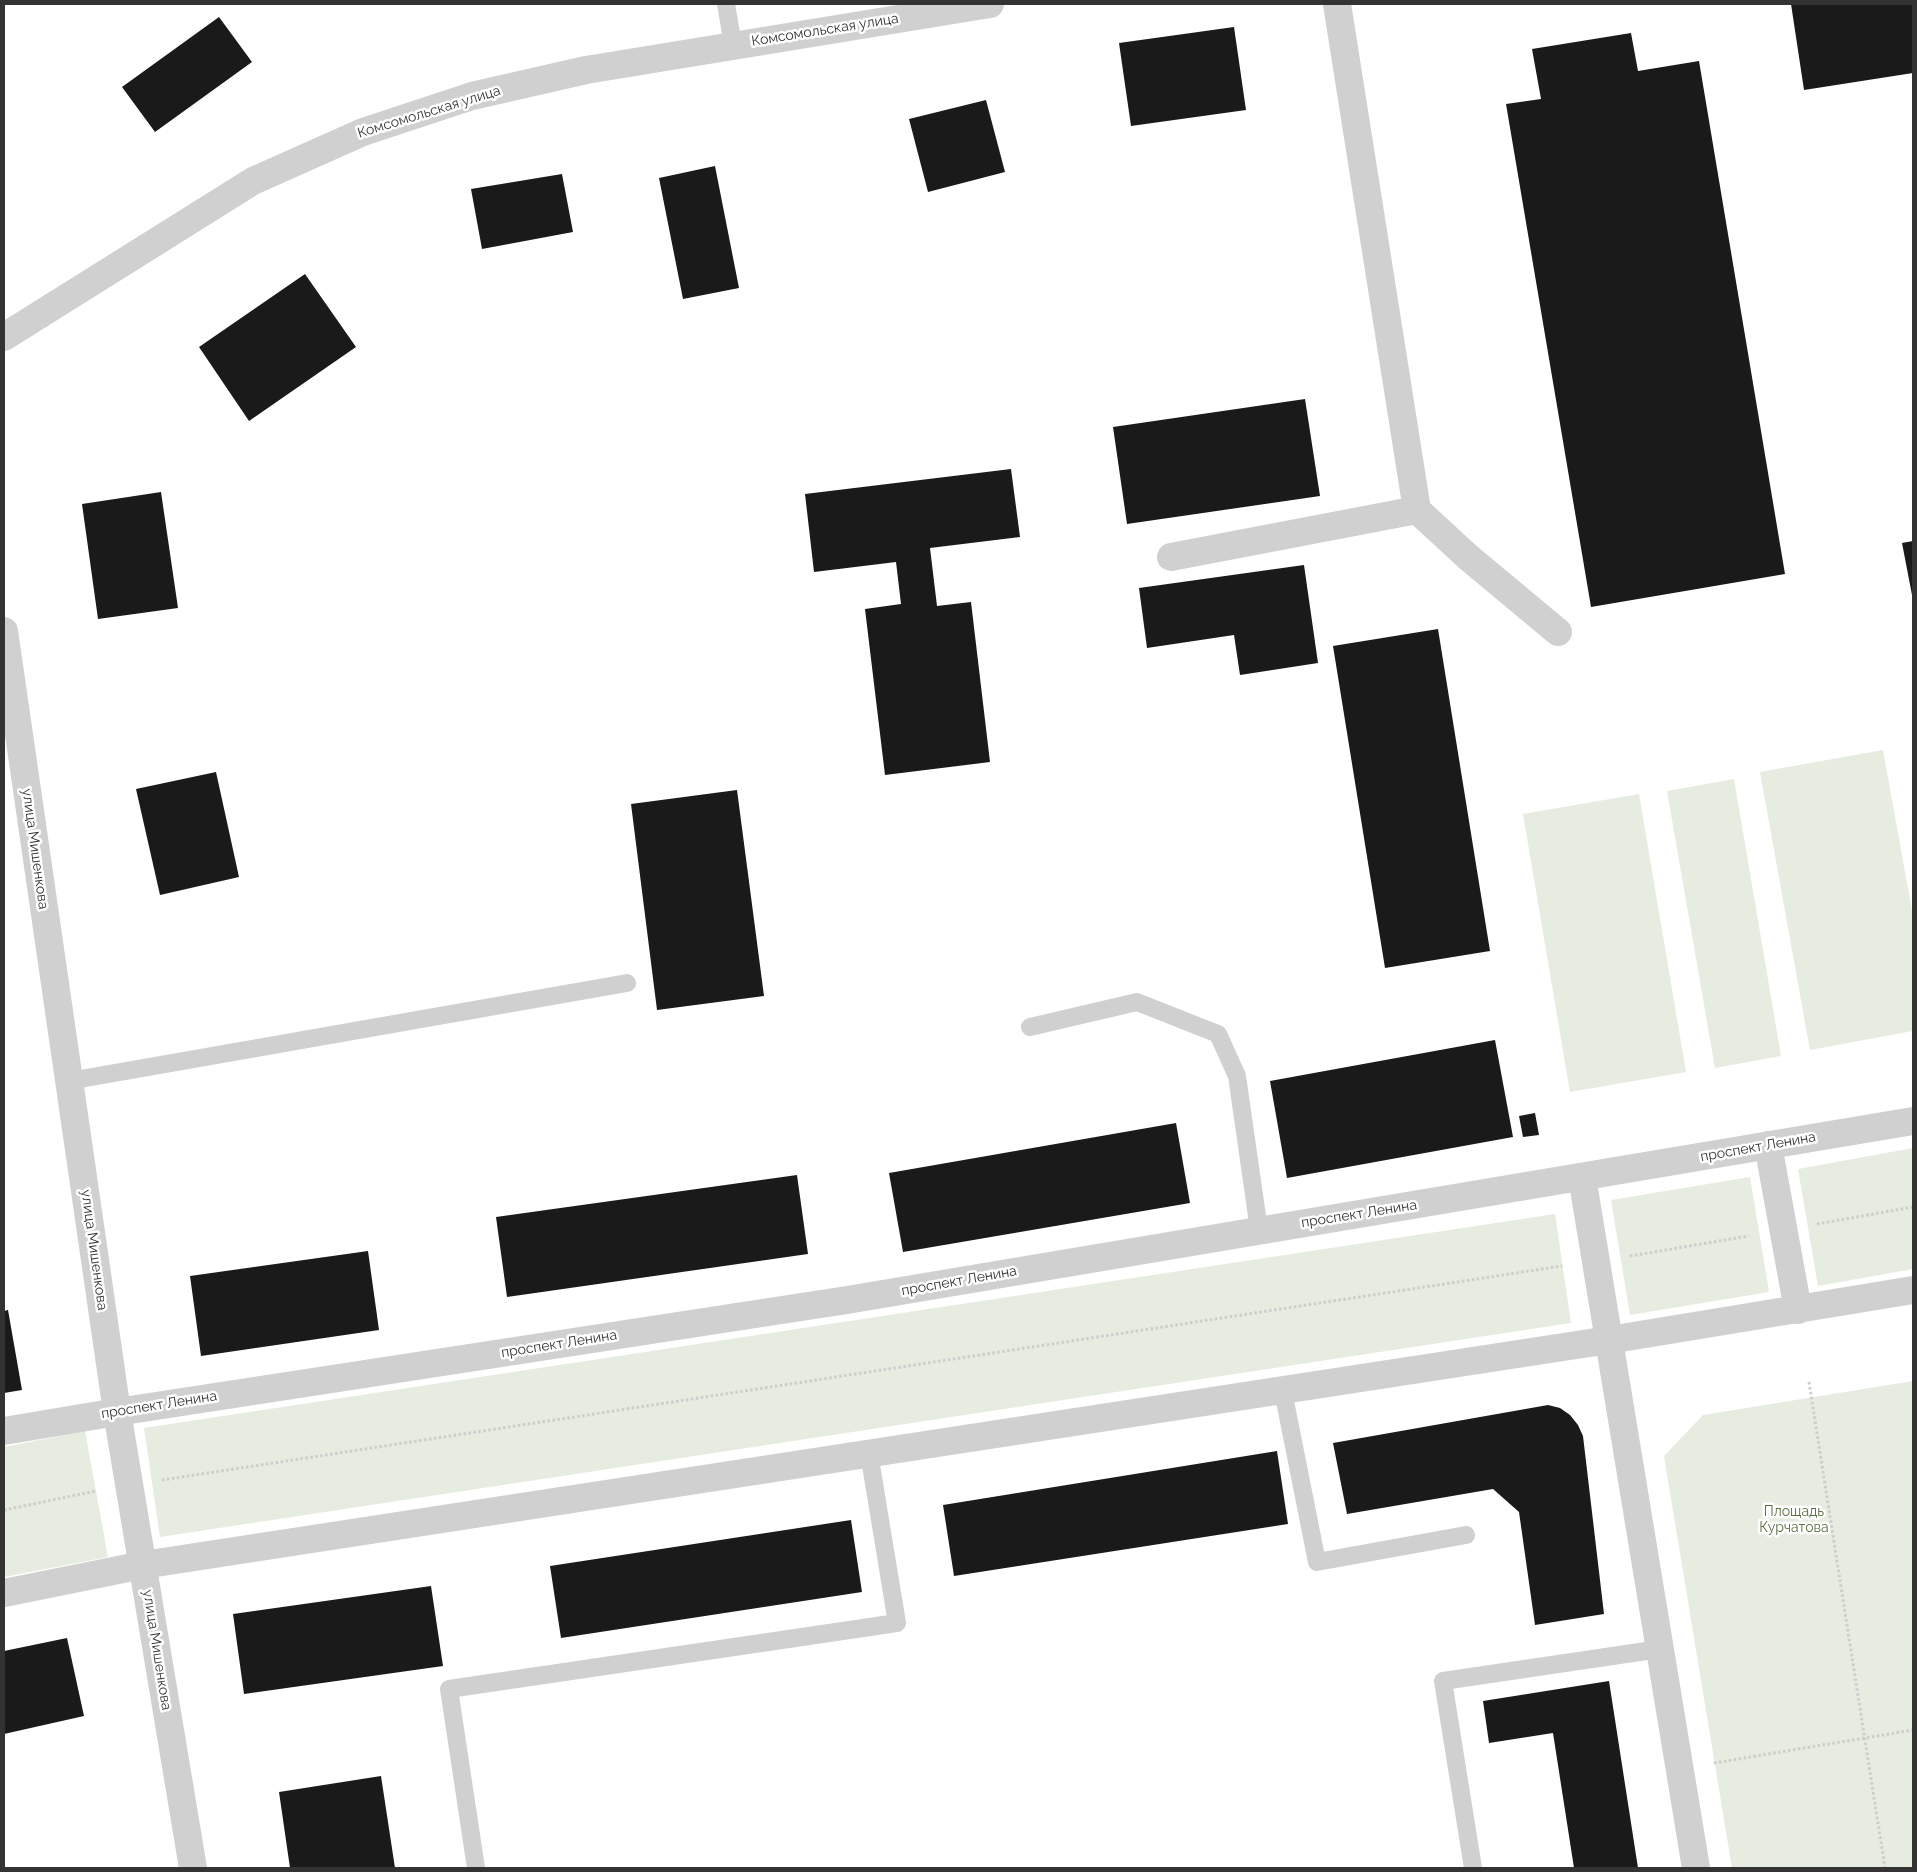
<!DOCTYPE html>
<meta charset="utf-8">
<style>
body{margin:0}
#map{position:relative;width:1917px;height:1872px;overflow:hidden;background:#fff;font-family:Raleway,sans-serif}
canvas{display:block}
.frame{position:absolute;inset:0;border:5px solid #333;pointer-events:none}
</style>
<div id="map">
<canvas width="1917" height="1872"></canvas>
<div class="frame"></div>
</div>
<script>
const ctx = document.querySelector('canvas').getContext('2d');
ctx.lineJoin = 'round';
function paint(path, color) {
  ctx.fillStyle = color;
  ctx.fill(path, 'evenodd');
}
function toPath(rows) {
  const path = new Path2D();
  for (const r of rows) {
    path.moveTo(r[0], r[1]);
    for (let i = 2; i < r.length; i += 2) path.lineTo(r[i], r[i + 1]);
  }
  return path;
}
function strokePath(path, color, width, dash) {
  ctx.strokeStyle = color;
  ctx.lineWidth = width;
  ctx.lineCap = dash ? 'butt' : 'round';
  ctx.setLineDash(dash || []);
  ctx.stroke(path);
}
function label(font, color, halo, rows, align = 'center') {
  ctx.font = font + ' Raleway,sans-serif';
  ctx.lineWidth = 5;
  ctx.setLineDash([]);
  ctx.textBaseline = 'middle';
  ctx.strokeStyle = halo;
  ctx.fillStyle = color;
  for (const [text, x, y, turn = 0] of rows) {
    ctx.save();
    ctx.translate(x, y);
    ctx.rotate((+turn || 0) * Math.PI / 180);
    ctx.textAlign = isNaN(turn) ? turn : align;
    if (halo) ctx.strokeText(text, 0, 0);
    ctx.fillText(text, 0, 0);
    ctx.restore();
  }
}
paint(toPath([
 [1883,750,1913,916,1913,1031,1810,1050,1760,772],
 [1734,779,1781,1056,1715,1068,1667,791],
 [1639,794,1686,1072,1570,1092,1523,814],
 [1913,1148,1913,1269,1818,1286,1798,1169],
 [1750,1177,1769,1292,1630,1315,1611,1200],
 [1555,1214,1571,1323,160,1537,144,1428],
 [1913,1381,1913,1868,1732,1868,1664,1456,1703,1415],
 [85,1431,108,1557,4,1577,4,1447]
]), '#e6ecdf');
paint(toPath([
 [1791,4,1913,4,1913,73,1804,90],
 [219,17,252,62,155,132,122,87],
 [1234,27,1246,110,1131,126,1119,43],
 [1631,33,1638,71,1699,61,1785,574,1591,607,1506,104,1541,99,1532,49],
 [986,100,1005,172,928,192,909,119],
 [715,166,739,288,683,299,659,178],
 [562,174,573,232,482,249,471,189],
 [305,274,356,347,249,421,199,347],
 [1305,399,1320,496,1127,524,1113,427],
 [1011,469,1020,537,930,548,937,606,971,602,990,762,885,775,865,609,901,604,896,562,814,572,805,494],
 [161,492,178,608,98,619,82,504],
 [1913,541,1913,595,1912,595,1902,543],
 [1304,565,1318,663,1240,675,1234,635,1147,648,1139,588],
 [1438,629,1490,951,1385,968,1333,646],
 [216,772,239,877,160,895,136,789],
 [737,790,764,996,657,1010,631,804],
 [1495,1040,1513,1137,1287,1178,1270,1081],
 [1535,1113,1539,1135,1523,1137,1519,1116],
 [1176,1123,1190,1203,903,1252,889,1173],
 [797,1175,808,1254,507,1297,496,1217],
 [368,1251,379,1330,201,1356,190,1276],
 [8,1310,22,1390,4,1393,4,1311],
 [1548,1405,1560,1408,1570,1415,1578,1425,1583,1436,1604,1614,1535,1625,1519,1512,1493,1489,1347,1514,1333,1443],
 [1277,1451,1288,1524,954,1576,943,1505],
 [851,1520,862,1592,561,1638,550,1566],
 [431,1586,443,1666,244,1694,233,1614],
 [67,1638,84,1716,4,1734,4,1651],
 [1609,1681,1638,1868,1574,1868,1553,1733,1489,1743,1483,1701],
 [381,1776,395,1868,290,1868,279,1792]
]), '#1a1a1a');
strokePath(toPath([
 [1817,1224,1913,1207],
 [1630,1256,1749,1236],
 [1809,1382,1885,1868],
 [162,1480,1562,1266],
 [4,1510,96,1491],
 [1714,1763,1913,1730]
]), '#cdcdcd', 3, [2.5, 2.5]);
strokePath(toPath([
 [726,4,733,45],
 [1030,1027,1137,1002,1218,1034,1237,1076,1259,1230],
 [69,1081,627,983],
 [1283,1391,1317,1562,1466,1535],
 [476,1868,449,1689,897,1623,869,1453],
 [1473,1868,1443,1681,1660,1649]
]), '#d0d0d0', 18);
strokePath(toPath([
 [1337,4,1417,510,1468,557,1558,632],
 [4,337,253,181,363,132,472,96,586,70,990,4],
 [1171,557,1417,510],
 [4,631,117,1412,193,1868],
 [1582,1177,1696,1868]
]), '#d0d0d0', 28);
strokePath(toPath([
 [1768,1145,1798,1310],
 [4,1431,117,1412,847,1300,1913,1121],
 [4,1593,143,1565,1609,1340,1913,1290]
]), '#d0d0d0', 28);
label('14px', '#333', '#fff', [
 ["Комсомольская улица",825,30,-9],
 ["Комсомольская улица",429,112,-17],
 ["улица Мишенкова",35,849,82],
 ["проспект Ленина",1758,1147,-10],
 ["проспект Ленина",1359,1214,-9],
 ["улица Мишенкова",94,1250,82],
 ["проспект Ленина",959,1281,-10],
 ["проспект Ленина",559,1344,-9],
 ["проспект Ленина",159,1405,-9],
 ["улица Мишенкова",157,1650,81]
]);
label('14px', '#56703f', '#fff', [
 ["Площадь",1794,1512],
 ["Курчатова",1794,1528]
]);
</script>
